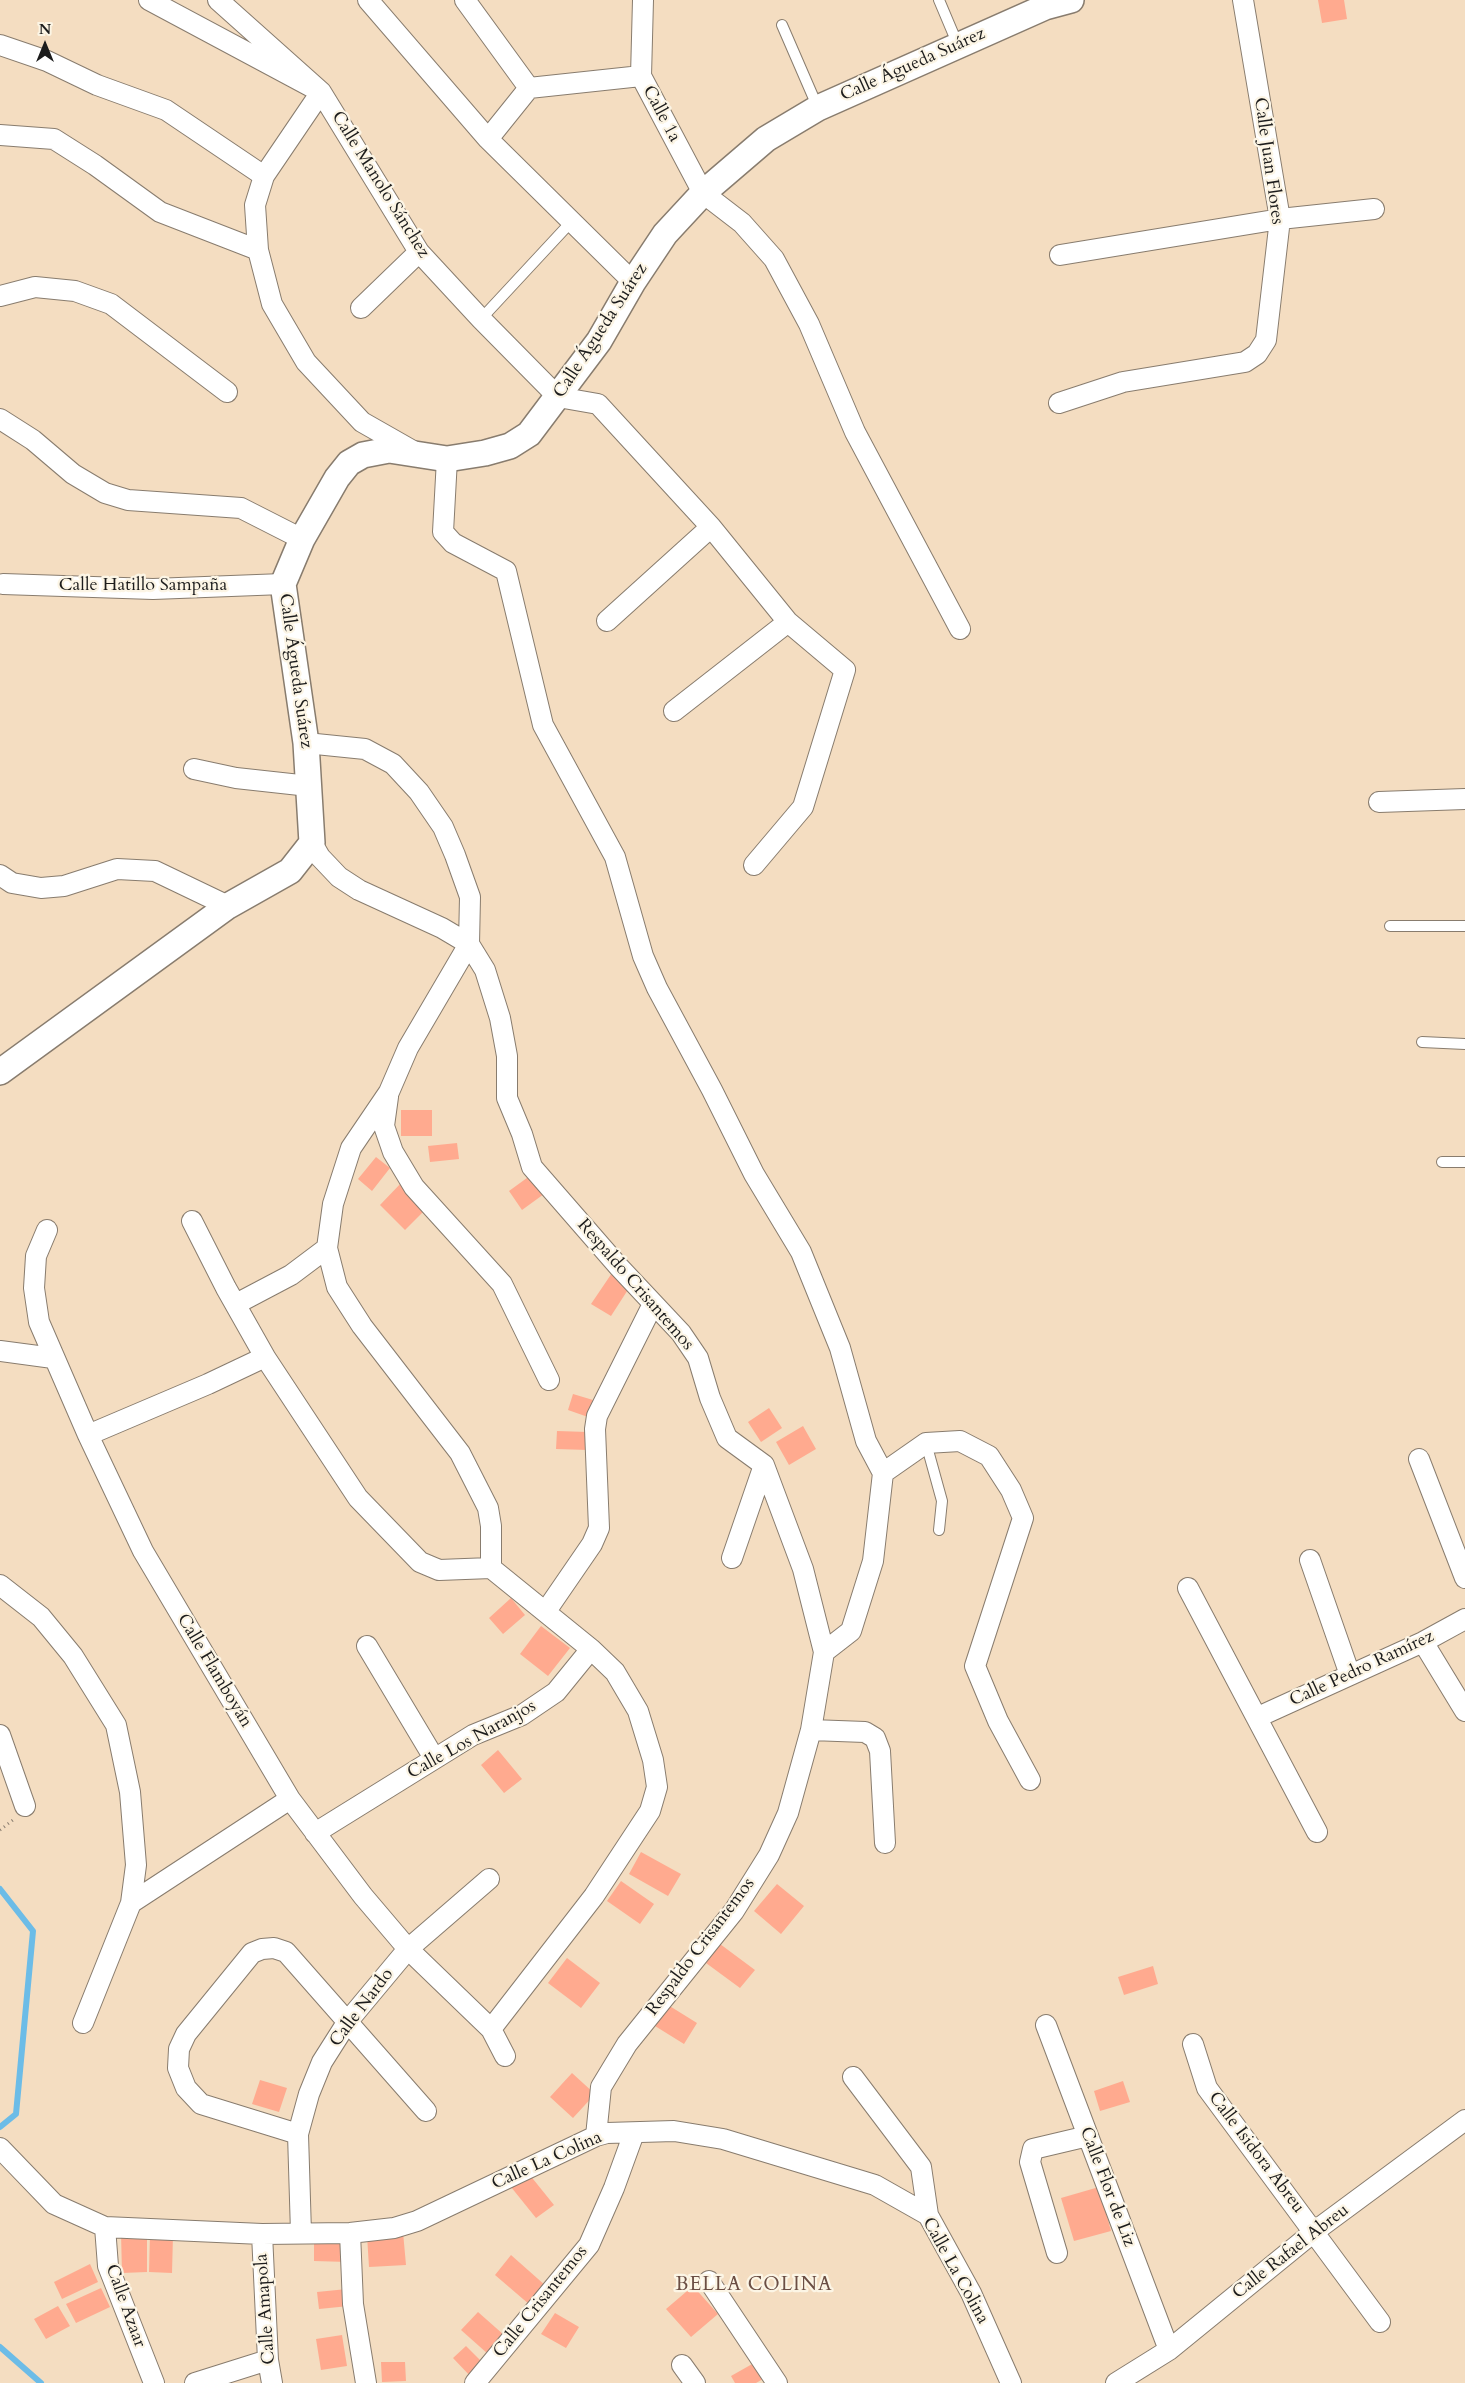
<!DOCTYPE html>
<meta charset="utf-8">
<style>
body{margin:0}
#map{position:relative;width:1465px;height:2383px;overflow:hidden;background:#f4ddc1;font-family:Cardo,serif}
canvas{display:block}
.north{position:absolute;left:20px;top:20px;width:50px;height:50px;-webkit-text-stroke:4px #fcf5e5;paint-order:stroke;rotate:0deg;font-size:14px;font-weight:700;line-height:20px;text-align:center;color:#1c1c1c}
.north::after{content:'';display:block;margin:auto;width:18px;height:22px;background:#1c1c1c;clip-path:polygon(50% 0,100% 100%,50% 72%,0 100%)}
</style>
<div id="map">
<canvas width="1465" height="2383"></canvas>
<div class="north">N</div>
</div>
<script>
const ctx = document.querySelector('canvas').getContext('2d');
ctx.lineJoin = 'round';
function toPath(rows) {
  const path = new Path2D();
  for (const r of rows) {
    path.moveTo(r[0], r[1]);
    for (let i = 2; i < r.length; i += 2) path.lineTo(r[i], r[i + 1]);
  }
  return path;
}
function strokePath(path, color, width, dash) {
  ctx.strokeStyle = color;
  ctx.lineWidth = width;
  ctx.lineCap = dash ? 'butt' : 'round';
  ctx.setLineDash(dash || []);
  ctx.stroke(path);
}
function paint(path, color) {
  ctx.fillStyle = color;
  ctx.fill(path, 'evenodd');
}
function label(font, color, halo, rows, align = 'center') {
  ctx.font = font + ' Cardo,serif';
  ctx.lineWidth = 4.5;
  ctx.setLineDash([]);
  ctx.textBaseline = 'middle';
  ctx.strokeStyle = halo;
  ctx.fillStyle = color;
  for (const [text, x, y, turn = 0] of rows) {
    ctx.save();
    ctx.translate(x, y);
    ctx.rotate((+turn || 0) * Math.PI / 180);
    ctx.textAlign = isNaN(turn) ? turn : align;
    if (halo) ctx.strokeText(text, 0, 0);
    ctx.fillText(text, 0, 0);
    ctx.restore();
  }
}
strokePath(toPath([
 [0,1889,33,1931,16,2114,0,2127],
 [0,2347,41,2383]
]), '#6cbce7', 6);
paint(toPath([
 [1318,0,1344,0,1347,19,1322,23],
 [401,1110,432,1110,432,1136,401,1136],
 [457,1143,459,1159,430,1162,428,1146],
 [376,1157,390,1168,372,1191,358,1179],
 [531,1175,544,1194,522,1210,509,1191],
 [403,1181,429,1206,405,1230,380,1205],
 [612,1273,631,1285,611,1316,591,1304],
 [573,1394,593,1400,588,1417,568,1410],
 [769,1408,782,1428,761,1442,748,1422],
 [803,1426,816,1449,789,1465,776,1442],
 [557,1431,588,1432,588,1450,556,1449],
 [511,1598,525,1615,503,1634,489,1618],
 [541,1626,570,1648,548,1676,520,1654],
 [498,1750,522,1779,504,1793,481,1765],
 [641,1852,681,1874,668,1896,629,1874],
 [621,1881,654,1904,640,1924,607,1901],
 [777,1884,804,1906,781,1934,754,1911],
 [720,1944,755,1970,740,1988,706,1963],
 [567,1958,600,1983,581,2008,548,1983],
 [1153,1966,1158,1984,1124,1995,1118,1977],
 [668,2005,697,2023,684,2044,655,2026],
 [572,2073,595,2094,573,2118,550,2097],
 [260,2080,287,2088,279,2112,252,2104],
 [1123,2081,1130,2102,1100,2111,1094,2091],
 [529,2174,554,2205,536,2218,511,2187],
 [1099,2187,1111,2231,1074,2241,1061,2198],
 [403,2232,406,2265,369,2267,367,2235],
 [121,2233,147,2233,147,2272,122,2273],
 [150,2234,173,2235,172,2273,149,2272],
 [314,2234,349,2235,348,2262,314,2261],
 [511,2255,546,2286,530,2305,495,2275],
 [90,2264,98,2282,62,2299,54,2282],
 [693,2286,718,2314,691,2337,666,2309],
 [101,2288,110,2307,76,2323,66,2304],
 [347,2289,349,2306,319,2309,317,2292],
 [58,2306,70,2326,46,2339,34,2319],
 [478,2312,504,2335,488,2354,461,2330],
 [555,2313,579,2327,566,2348,541,2334],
 [342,2335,347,2366,321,2370,316,2339],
 [466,2346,486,2366,473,2379,453,2358],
 [381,2362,405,2362,406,2381,382,2382],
 [754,2363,763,2379,756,2383,735,2383,731,2376]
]), '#ffaa8f');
const service = toPath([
 [939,0,958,45],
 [782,25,818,108],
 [481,319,572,221],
 [1390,926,1465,926],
 [1422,1042,1465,1044],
 [1442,1162,1465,1162],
 [926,1443,942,1501,939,1530]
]);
const minor = toPath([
 [149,0,321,92,264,176],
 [218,0,321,92,419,252,481,319,558,397,598,404,711,527,788,622,845,670,803,807,754,865],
 [368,0,488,139,633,282],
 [465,0,529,88],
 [643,0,641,76,703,193,742,223,774,259,809,324,855,432,960,629],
 [0,45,47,61,97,85,166,110,264,176,255,205,258,250,272,304,306,362,362,422,413,451],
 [0,135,54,139,95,165,160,212,258,250],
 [488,139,529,88,641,76],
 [1060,255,1280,219,1374,209],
 [0,296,35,287,75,291,111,304,227,392],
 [361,308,419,252],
 [1059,403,1123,382,1245,362,1257,354,1266,340,1280,219,1243,0],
 [0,419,33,440,73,474,105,493,128,500,241,508,302,539],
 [447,459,443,532,453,543,506,571,543,725,615,857,643,956,657,988,712,1090,754,1174,801,1252,840,1348,866,1441,883,1473,873,1561,851,1631,824,1652],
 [3,584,153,589,283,584],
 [607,621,711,527],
 [674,711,788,622],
 [306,743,365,749,393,764,419,792,443,827,455,855,470,897,469,944,408,1048,389,1092,351,1148,333,1204,327,1248,337,1287,362,1326,460,1453,488,1508,491,1526,491,1568],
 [194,769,236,778,309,786],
 [1379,802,1465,799],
 [312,843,320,857,339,877,359,890,442,928,469,944,485,970,500,1018,507,1056,507,1098,522,1134,532,1167,619,1267,681,1333,698,1358,710,1398,727,1438,764,1465,803,1569,824,1652,811,1730,788,1813,769,1855,734,1911,627,2044,601,2087,596,2136],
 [0,875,12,883,41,888,64,886,117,869,155,871,228,906],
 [388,1097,384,1126,393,1152,414,1187,502,1284,549,1380],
 [192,1221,226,1288,265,1357],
 [47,1230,36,1256,34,1288,39,1322,88,1435,143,1551,290,1799,363,1896,408,1949,491,2029,505,2056],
 [236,1304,291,1275,327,1248],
 [0,1351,53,1358],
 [88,1435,208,1384,265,1357,358,1498,420,1562,439,1570,491,1568,591,1649,615,1672,638,1711,653,1760,657,1787,650,1811,594,1896,491,2029],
 [1419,1459,1465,1578],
 [883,1473,926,1443,960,1441,989,1456,1011,1490,1023,1518,975,1666,998,1721,1030,1780],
 [732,1558,764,1465],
 [1310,1560,1350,1675],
 [0,1585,41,1617,73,1656,116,1725,130,1792,136,1865,131,1903,83,2023],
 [1188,1588,1317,1832],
 [546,1611,592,1544,599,1528,595,1429,597,1416,653,1304],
 [1423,1642,1465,1711],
 [367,1646,434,1758],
 [1258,1717,1423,1642,1465,1619],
 [811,1730,865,1732,875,1738,880,1751,885,1843],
 [0,1735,25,1806],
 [315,1833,473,1735,522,1715,556,1692,591,1649],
 [131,1903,290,1799],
 [1046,2025,1169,2350],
 [1193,2044,1207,2088,1380,2322],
 [853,2077,921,2167,928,2215],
 [298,2134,201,2104,186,2088,178,2068,179,2049,186,2034,252,1953,262,1949,274,1948,286,1952,426,2111],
 [0,2148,54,2204,105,2227,262,2234,350,2233,394,2228,417,2221,596,2136,607,2133,674,2131,723,2139,875,2185,928,2215,971,2293,1011,2383],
 [105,2227,108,2266,154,2383],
 [301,2233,298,2134,309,2094,322,2062,348,2021,408,1949,489,1879],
 [350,2233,353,2304,366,2383],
 [262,2234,268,2360,272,2383],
 [1057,2253,1030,2162,1033,2149,1088,2136],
 [709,2281,777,2383],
 [682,2365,695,2383],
 [195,2383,268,2360],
 [475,2383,589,2245,614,2188,634,2133],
 [1116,2383,1169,2350,1315,2231,1465,2120]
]);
const tertiary = toPath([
 [0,1072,228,906,290,871,312,843,306,743,283,584,302,539,337,478,349,463,363,455,389,450,447,459,485,453,510,446,529,434,599,341,633,282,665,234,703,193,766,139,818,108,1045,7,1071,0]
]);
strokePath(service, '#887c6e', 12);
strokePath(minor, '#887c6e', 22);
strokePath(tertiary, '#887c6e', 28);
strokePath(toPath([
 [0,1830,13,1820]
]), '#887c6e', 3, [1, 4]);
strokePath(service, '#fff', 10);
strokePath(minor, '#fff', 20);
strokePath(tertiary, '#fff', 25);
label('18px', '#1c1c1c', '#fcf5e5', [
 ["Calle Águeda Suárez",913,65,-24],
 ["Calle 1a",661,114,62],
 ["Calle Juan Flores",1268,161,82],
 ["Calle Manolo Sánchez",380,185,58],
 ["Calle Águeda Suárez",601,331,-57],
 ["Calle Hatillo Sampaña",143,586],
 ["Calle Águeda Suárez",295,671,82],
 ["Respaldo Crisantemos",635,1285,49],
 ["Calle Pedro Ramírez",1362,1669,-25],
 ["Calle Flamboyán",214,1671,59],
 ["Calle Los Naranjos",472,1740,-29],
 ["Respaldo Crisantemos",701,1947,-53],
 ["Calle Nardo",362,2008,-53],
 ["Calle Isidora Abreu",1256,2153,53],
 ["Calle La Colina",547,2161,-24],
 ["Calle Flor de Liz",1107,2187,69],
 ["Calle Rafael Abreu",1291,2252,-38],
 ["Calle La Colina",955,2271,61],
 ["Calle Crisantemos",541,2302,-51],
 ["Calle Azaar",125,2306,70],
 ["Calle Amapola",266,2309,-94]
]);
ctx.letterSpacing = '1px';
label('19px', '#6b4e44', '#fcf5e5', [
 ["BELLA COLINA",754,2286]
]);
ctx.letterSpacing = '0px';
</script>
